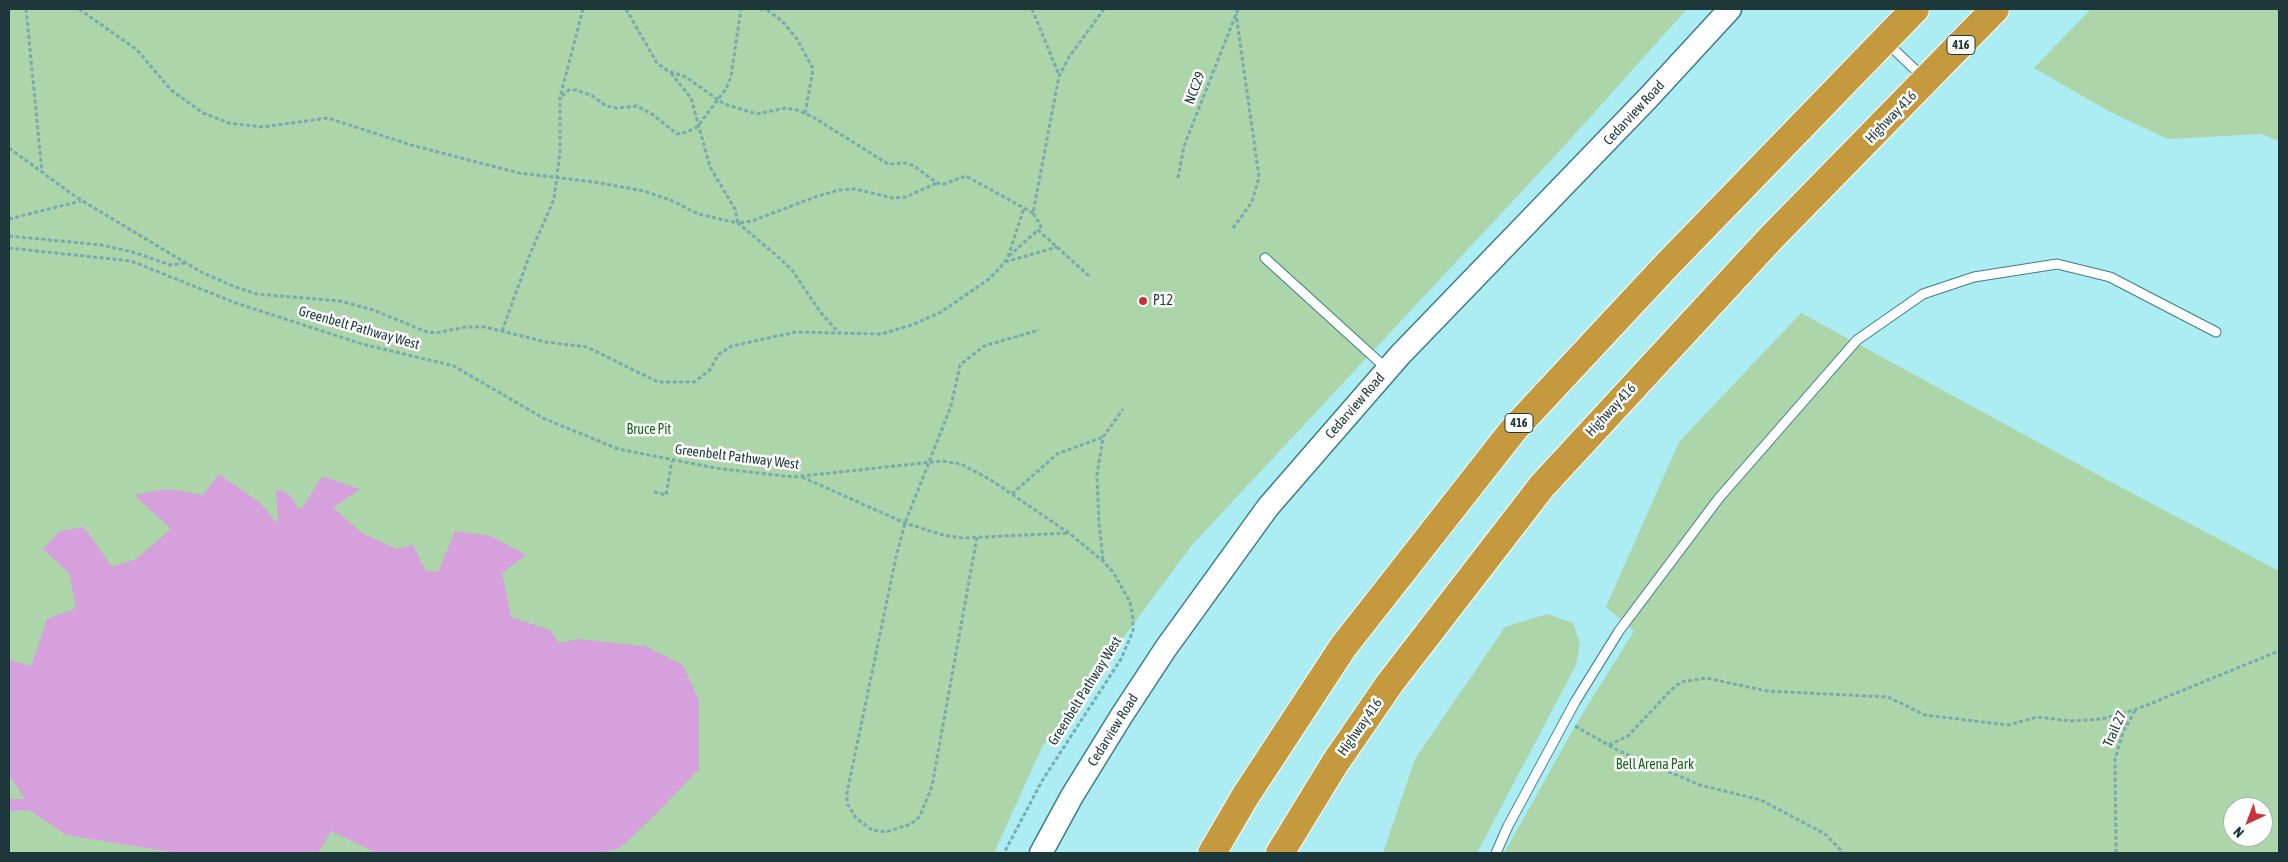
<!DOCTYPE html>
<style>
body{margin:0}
#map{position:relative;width:2288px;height:862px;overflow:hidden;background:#acedf3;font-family:"Asap Condensed",sans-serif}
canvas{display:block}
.frame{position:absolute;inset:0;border:10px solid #1d373a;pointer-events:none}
.north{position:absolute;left:2223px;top:797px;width:50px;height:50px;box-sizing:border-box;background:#fff;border:1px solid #a5afb0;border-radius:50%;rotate:223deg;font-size:14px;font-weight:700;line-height:20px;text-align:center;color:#1d373a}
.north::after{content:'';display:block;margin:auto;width:18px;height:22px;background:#c5353b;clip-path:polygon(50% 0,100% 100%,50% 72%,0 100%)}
</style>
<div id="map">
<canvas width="2288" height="862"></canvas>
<div class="frame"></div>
<div class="north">N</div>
</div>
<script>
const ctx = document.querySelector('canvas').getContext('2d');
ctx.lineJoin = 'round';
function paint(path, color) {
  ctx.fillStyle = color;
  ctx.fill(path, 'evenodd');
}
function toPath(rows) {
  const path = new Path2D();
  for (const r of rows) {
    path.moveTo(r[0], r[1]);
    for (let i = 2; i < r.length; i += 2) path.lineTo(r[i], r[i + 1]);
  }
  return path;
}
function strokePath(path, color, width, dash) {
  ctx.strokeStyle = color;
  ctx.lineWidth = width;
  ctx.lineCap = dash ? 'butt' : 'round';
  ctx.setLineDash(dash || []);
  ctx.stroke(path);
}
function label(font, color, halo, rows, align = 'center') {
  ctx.font = font + ' "Asap Condensed",sans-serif';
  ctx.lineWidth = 5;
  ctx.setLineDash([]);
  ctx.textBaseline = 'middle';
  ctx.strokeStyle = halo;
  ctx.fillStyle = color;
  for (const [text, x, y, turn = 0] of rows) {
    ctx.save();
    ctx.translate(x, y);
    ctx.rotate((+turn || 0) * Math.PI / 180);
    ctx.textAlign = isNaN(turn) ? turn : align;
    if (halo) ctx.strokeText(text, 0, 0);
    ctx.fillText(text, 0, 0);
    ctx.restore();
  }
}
paint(toPath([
 [9,9,1687,9,1566,144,1192,545,1042,747,994,853,9,853],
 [2091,9,2279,9,2279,141,2262,134,2168,139,2110,112,2034,68],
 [1801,313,2113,483,2279,571,2279,853,1504,853,1578,721,1634,631,1606,607,1679,442],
 [2233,807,2263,807,2263,837,2233,837],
 [1547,614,1573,623,1580,643,1576,665,1477,853,1383,853,1415,759,1505,627]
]), '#add5aa');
paint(toPath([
 [219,474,259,502,278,524,276,489,290,495,298,509,303,507,322,476,360,489,333,508,362,533,397,549,413,545,426,571,438,572,455,531,491,536,526,555,502,573,511,617,550,630,559,643,578,639,645,646,683,665,699,701,699,769,652,818,620,848,600,853,376,853,331,831,318,853,177,853,66,835,29,810,9,811,9,799,25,799,9,775,9,660,31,666,47,619,76,608,69,573,43,549,60,531,84,527,112,567,136,559,171,529,134,495,168,489,203,495]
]), '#d5a0db');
const service = toPath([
 [1887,43,1925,79],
 [1265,258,1387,369],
 [1496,853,1508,826,1575,702,1619,631,1719,498,1857,340,1923,294,1974,277,2057,264,2110,277,2216,332]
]);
const secondary = toPath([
 [1041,853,1072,796,1122,715,1166,648,1268,507,1400,355,1648,98,1730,9]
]);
const motorway = toPath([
 [1212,853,1246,795,1343,647,1514,429,1665,267,1915,9],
 [1280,853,1335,763,1390,683,1542,486,1770,239,1995,9]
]);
strokePath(service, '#3d7d83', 11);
strokePath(secondary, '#3d7d83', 25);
strokePath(motorway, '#fff', 30);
strokePath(toPath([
 [26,9,42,172],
 [79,9,137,50,171,90,203,113,229,123,262,127,328,118,411,145,519,173,594,182,644,191,673,201,698,214,738,223,776,255,792,270,821,313,839,333],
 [626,9,657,63,668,71,686,77,724,104,757,114,786,108,797,110,813,117,888,164,906,163,914,166,937,183,944,184,966,176,1033,213],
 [760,9,767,9],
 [1032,9,1059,75],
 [767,10,782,21,797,39,813,69,805,114],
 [671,73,691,98,710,167,735,209,738,223,752,221,815,197,839,190,855,189,893,198,906,197,937,183],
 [562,96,569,90,576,90,591,95,606,106,617,108,637,106,652,114,677,134,687,132,697,127,726,89,731,77,741,9],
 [9,148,76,197,201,272,235,287,257,294,340,301,373,310,427,332,436,333,465,327,485,327,546,342,587,347,658,382,694,382,709,371,719,354,732,346,796,332,881,334,912,325,941,312,989,279,999,269,1008,257,1024,208],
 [1178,178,1184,146,1238,9],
 [9,219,81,201],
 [1233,228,1252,202,1259,177,1236,14],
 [9,236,102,245,136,253,170,265,186,263],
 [9,248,131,261,236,303,362,344,454,366,543,418,618,449,715,468,793,477,942,461,961,464,991,480,1069,533,1103,561,1113,572,1130,602,1133,619,1133,631,1121,659,1042,781,1004,853],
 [1009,256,1038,230],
 [1005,262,1057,247],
 [1089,276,1038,230,1041,226,1033,213,1059,76,1069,57,1104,9],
 [502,331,530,254,554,199,560,152,560,97,583,9],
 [802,477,905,523,943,535,963,538,1068,533],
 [654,492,666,495,672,461],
 [1012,494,1057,454,1103,437],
 [977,537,932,786,920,816,911,824,886,832,872,830,856,818,847,803,847,793,896,557,905,523,951,406,960,365,984,346,1039,330],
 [1103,560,1099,523,1097,475,1103,437,1123,409],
 [1575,726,1617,750,1700,785,1761,800,1825,834,1844,853],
 [1609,745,1628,736,1671,690,1681,682,1706,678,1767,691,1888,697,1925,715,2008,725,2037,717,2071,721,2102,719,2137,709,2279,651],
 [2116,853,2115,759,2123,732,2136,709]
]), '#78abb0', 3, [4, 2.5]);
strokePath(service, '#fff', 9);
strokePath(secondary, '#fff', 22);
strokePath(motorway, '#c59a3f', 28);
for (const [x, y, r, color] of [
 [1143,301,5,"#c5353b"]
]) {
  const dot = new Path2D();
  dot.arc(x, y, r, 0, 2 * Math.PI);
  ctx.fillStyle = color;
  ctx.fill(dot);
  strokePath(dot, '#fff', 2);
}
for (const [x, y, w] of [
 [1961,45,28],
 [1519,423,28]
]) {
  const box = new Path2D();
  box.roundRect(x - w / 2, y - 9.5, w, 19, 4);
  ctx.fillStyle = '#fff';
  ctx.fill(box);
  strokePath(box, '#1d373a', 1);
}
label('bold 12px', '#1d373a', null, [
 ["416",1961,45],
 ["416",1519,423]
]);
label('14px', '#1d373a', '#fff', [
 ["NCC29",1195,88,-69],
 ["Cedarview Road",1634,113,-47],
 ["Highway 416",1891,117,-46],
 ["Greenbelt Pathway West",359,328,16],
 ["Cedarview Road",1355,406,-49],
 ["Highway 416",1611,410,-47],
 ["Greenbelt Pathway West",737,457,7],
 ["Greenbelt Pathway West",1085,691,-58],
 ["Highway 416",1360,727,-55],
 ["Trail 27",2115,729,-66],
 ["Cedarview Road",1113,730,-58]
]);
label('14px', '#1d373a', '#fff', [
 ["P12",1153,301]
], 'left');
label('14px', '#19651a', '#fff', [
 ["Bruce Pit",649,430],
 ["Bell Arena Park",1655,765]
]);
</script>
